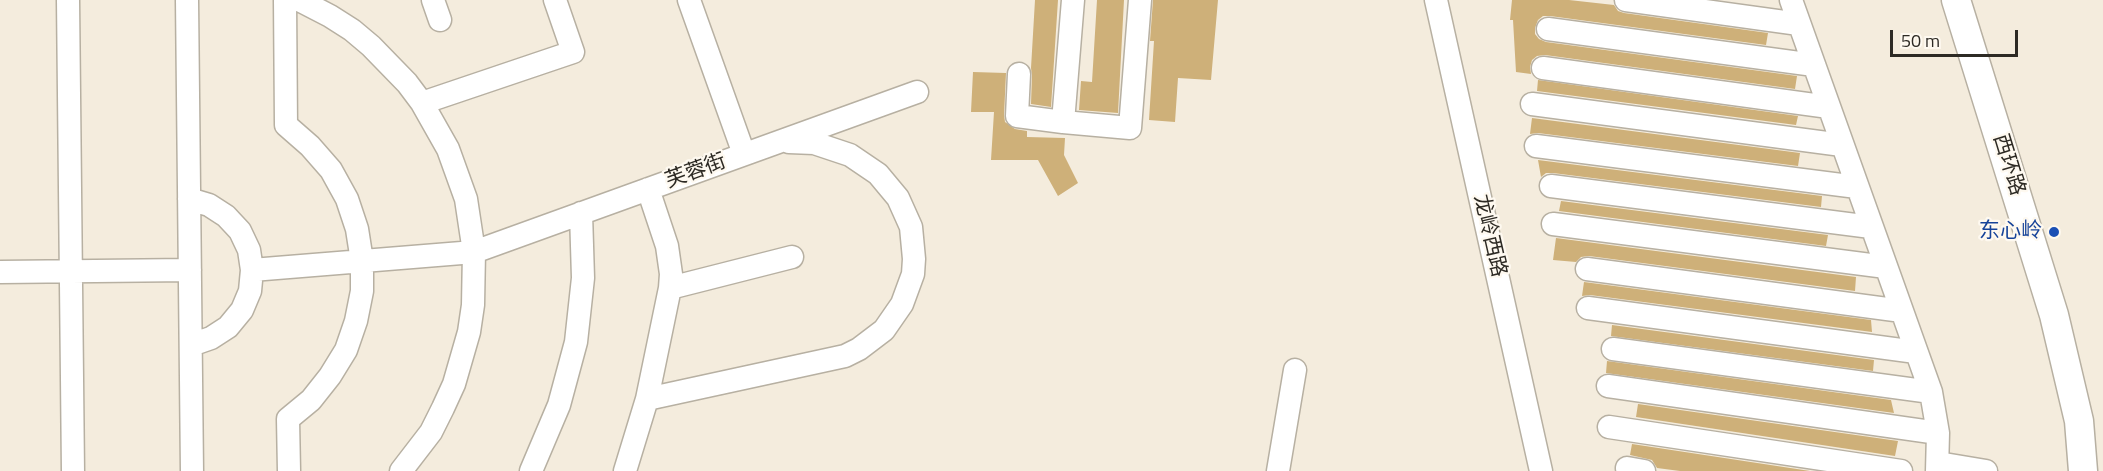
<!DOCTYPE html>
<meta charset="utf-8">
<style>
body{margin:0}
#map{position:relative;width:2103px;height:471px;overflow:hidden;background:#f4ecdd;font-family:"Titillium Web",sans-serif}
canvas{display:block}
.scale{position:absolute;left:1890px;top:30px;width:128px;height:27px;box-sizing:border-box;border:3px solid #2d2a24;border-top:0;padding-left:8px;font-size:18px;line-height:21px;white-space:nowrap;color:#2d2a24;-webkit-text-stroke:4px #fef9f0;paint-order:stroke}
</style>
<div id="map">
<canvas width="2103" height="471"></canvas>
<div class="scale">50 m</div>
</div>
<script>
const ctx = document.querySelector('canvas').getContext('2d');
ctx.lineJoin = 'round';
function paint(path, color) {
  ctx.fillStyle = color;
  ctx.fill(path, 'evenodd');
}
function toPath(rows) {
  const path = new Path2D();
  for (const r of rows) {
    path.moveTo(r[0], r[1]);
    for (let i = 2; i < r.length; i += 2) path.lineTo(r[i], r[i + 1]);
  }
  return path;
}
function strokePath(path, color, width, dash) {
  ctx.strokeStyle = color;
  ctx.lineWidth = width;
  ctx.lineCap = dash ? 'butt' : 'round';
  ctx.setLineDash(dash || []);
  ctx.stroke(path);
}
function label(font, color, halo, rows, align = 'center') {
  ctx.font = font + ' "Titillium Web","Noto Sans SC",sans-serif';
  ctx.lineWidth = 4.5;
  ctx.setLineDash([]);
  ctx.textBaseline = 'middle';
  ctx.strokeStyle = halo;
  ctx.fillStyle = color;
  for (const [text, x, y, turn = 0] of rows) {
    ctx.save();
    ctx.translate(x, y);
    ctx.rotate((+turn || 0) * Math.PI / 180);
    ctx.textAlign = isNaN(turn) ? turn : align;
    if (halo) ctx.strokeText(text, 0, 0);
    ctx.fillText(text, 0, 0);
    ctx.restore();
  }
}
paint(toPath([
 [1035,0,1058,0,1051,107,1031,104,1032,75,1031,68],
 [1097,0,1124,0,1118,113,1079,110,1081,81,1092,82],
 [1153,0,1218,0,1211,80,1178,78,1175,122,1149,120,1154,41,1150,41],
 [1512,0,1569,0,1614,5,1618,11,1624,13,1768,33,1766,45,1550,16,1543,16,1538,20,1535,28,1535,34,1539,39,1546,42,1797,76,1795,89,1545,55,1537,56,1532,60,1530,67,1531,74,1516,72,1513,20,1510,20],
 [973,72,1006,73,1004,115,1005,122,1015,129,1027,131,1027,137,1065,138,1064,155,1078,183,1058,196,1038,160,991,160,994,112,971,112],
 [1538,80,1798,116,1796,125,1537,91],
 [1532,118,1800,153,1798,166,1538,133,1530,134],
 [1538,160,1822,196,1821,207,1553,173,1546,173,1541,177],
 [1561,201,1828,235,1826,246,1559,211],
 [1556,238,1856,277,1855,291,1589,256,1581,257,1576,262,1553,260],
 [1584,282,1871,320,1872,332,1590,295,1582,296],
 [1612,325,1874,360,1873,371,1611,336],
 [1607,361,1891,400,1894,413,1606,373],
 [1638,404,1898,441,1895,456,1636,417],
 [1632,444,1810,471,1680,471,1657,468,1652,460,1630,455]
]), '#ceb079');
const minor = toPath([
 [68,0,73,471],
 [187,0,192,471],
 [285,0,286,125,310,146,331,170,347,199,357,229,362,261,362,291,356,321,346,350,330,376,311,400,288,419,289,471],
 [299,0,330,16,352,30,371,46,407,83,422,103,448,149,466,199,474,252,473,305,469,332,454,384,443,408,431,432,401,471],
 [433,0,440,20],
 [689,0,744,154],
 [1073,0,1063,122,1130,128,1140,0],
 [1436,0,1541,471],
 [1626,0,1799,24],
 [1791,0,1931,392,1938,433,1937,471],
 [1548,29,1814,65],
 [1543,68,1829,107],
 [1019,74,1017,116,1063,122],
 [422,103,573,52,555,0],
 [1532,104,1842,145],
 [1536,146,1857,187],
 [1551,186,1871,227],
 [189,199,209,205,226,216,240,231,249,250,252,270,250,291,242,310,228,327,211,338,191,345],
 [1553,224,1886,267],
 [1587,269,1902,311],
 [252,270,474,252,917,92],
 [0,272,190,270],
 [670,288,792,257],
 [1588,308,1916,352],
 [1613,349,1931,392],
 [1608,386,1938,433],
 [647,399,845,356,859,349,884,330,902,304,913,274,914,259,911,227,898,198,878,174,850,155,814,143,789,142],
 [1609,427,1901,471],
 [1938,463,1986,471],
 [1627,468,1644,471],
 [531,471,559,405,576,342,583,278,581,213],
 [625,471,647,399,670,288,671,274,667,246,648,189],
 [1278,471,1295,370]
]);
const major = toPath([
 [1956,0,2054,315,2079,421,2083,471]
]);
strokePath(minor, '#b7b0a2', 25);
strokePath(major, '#b7b0a2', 31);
strokePath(minor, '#fff', 22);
strokePath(major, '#fff', 28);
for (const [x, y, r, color] of [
 [2054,232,6,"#1a4fb4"]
]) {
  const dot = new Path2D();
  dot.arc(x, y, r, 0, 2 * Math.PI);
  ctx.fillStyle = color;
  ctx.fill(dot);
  strokePath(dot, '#fef9f0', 2);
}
label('21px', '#2d2a24', '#fef9f0', [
 ["西环路",2008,165,73],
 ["芙蓉街",696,172,-20],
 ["龙岭西路",1489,236,77]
]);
label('21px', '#164399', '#fef9f0', [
 ["东心岭",2042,232]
], 'right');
</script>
